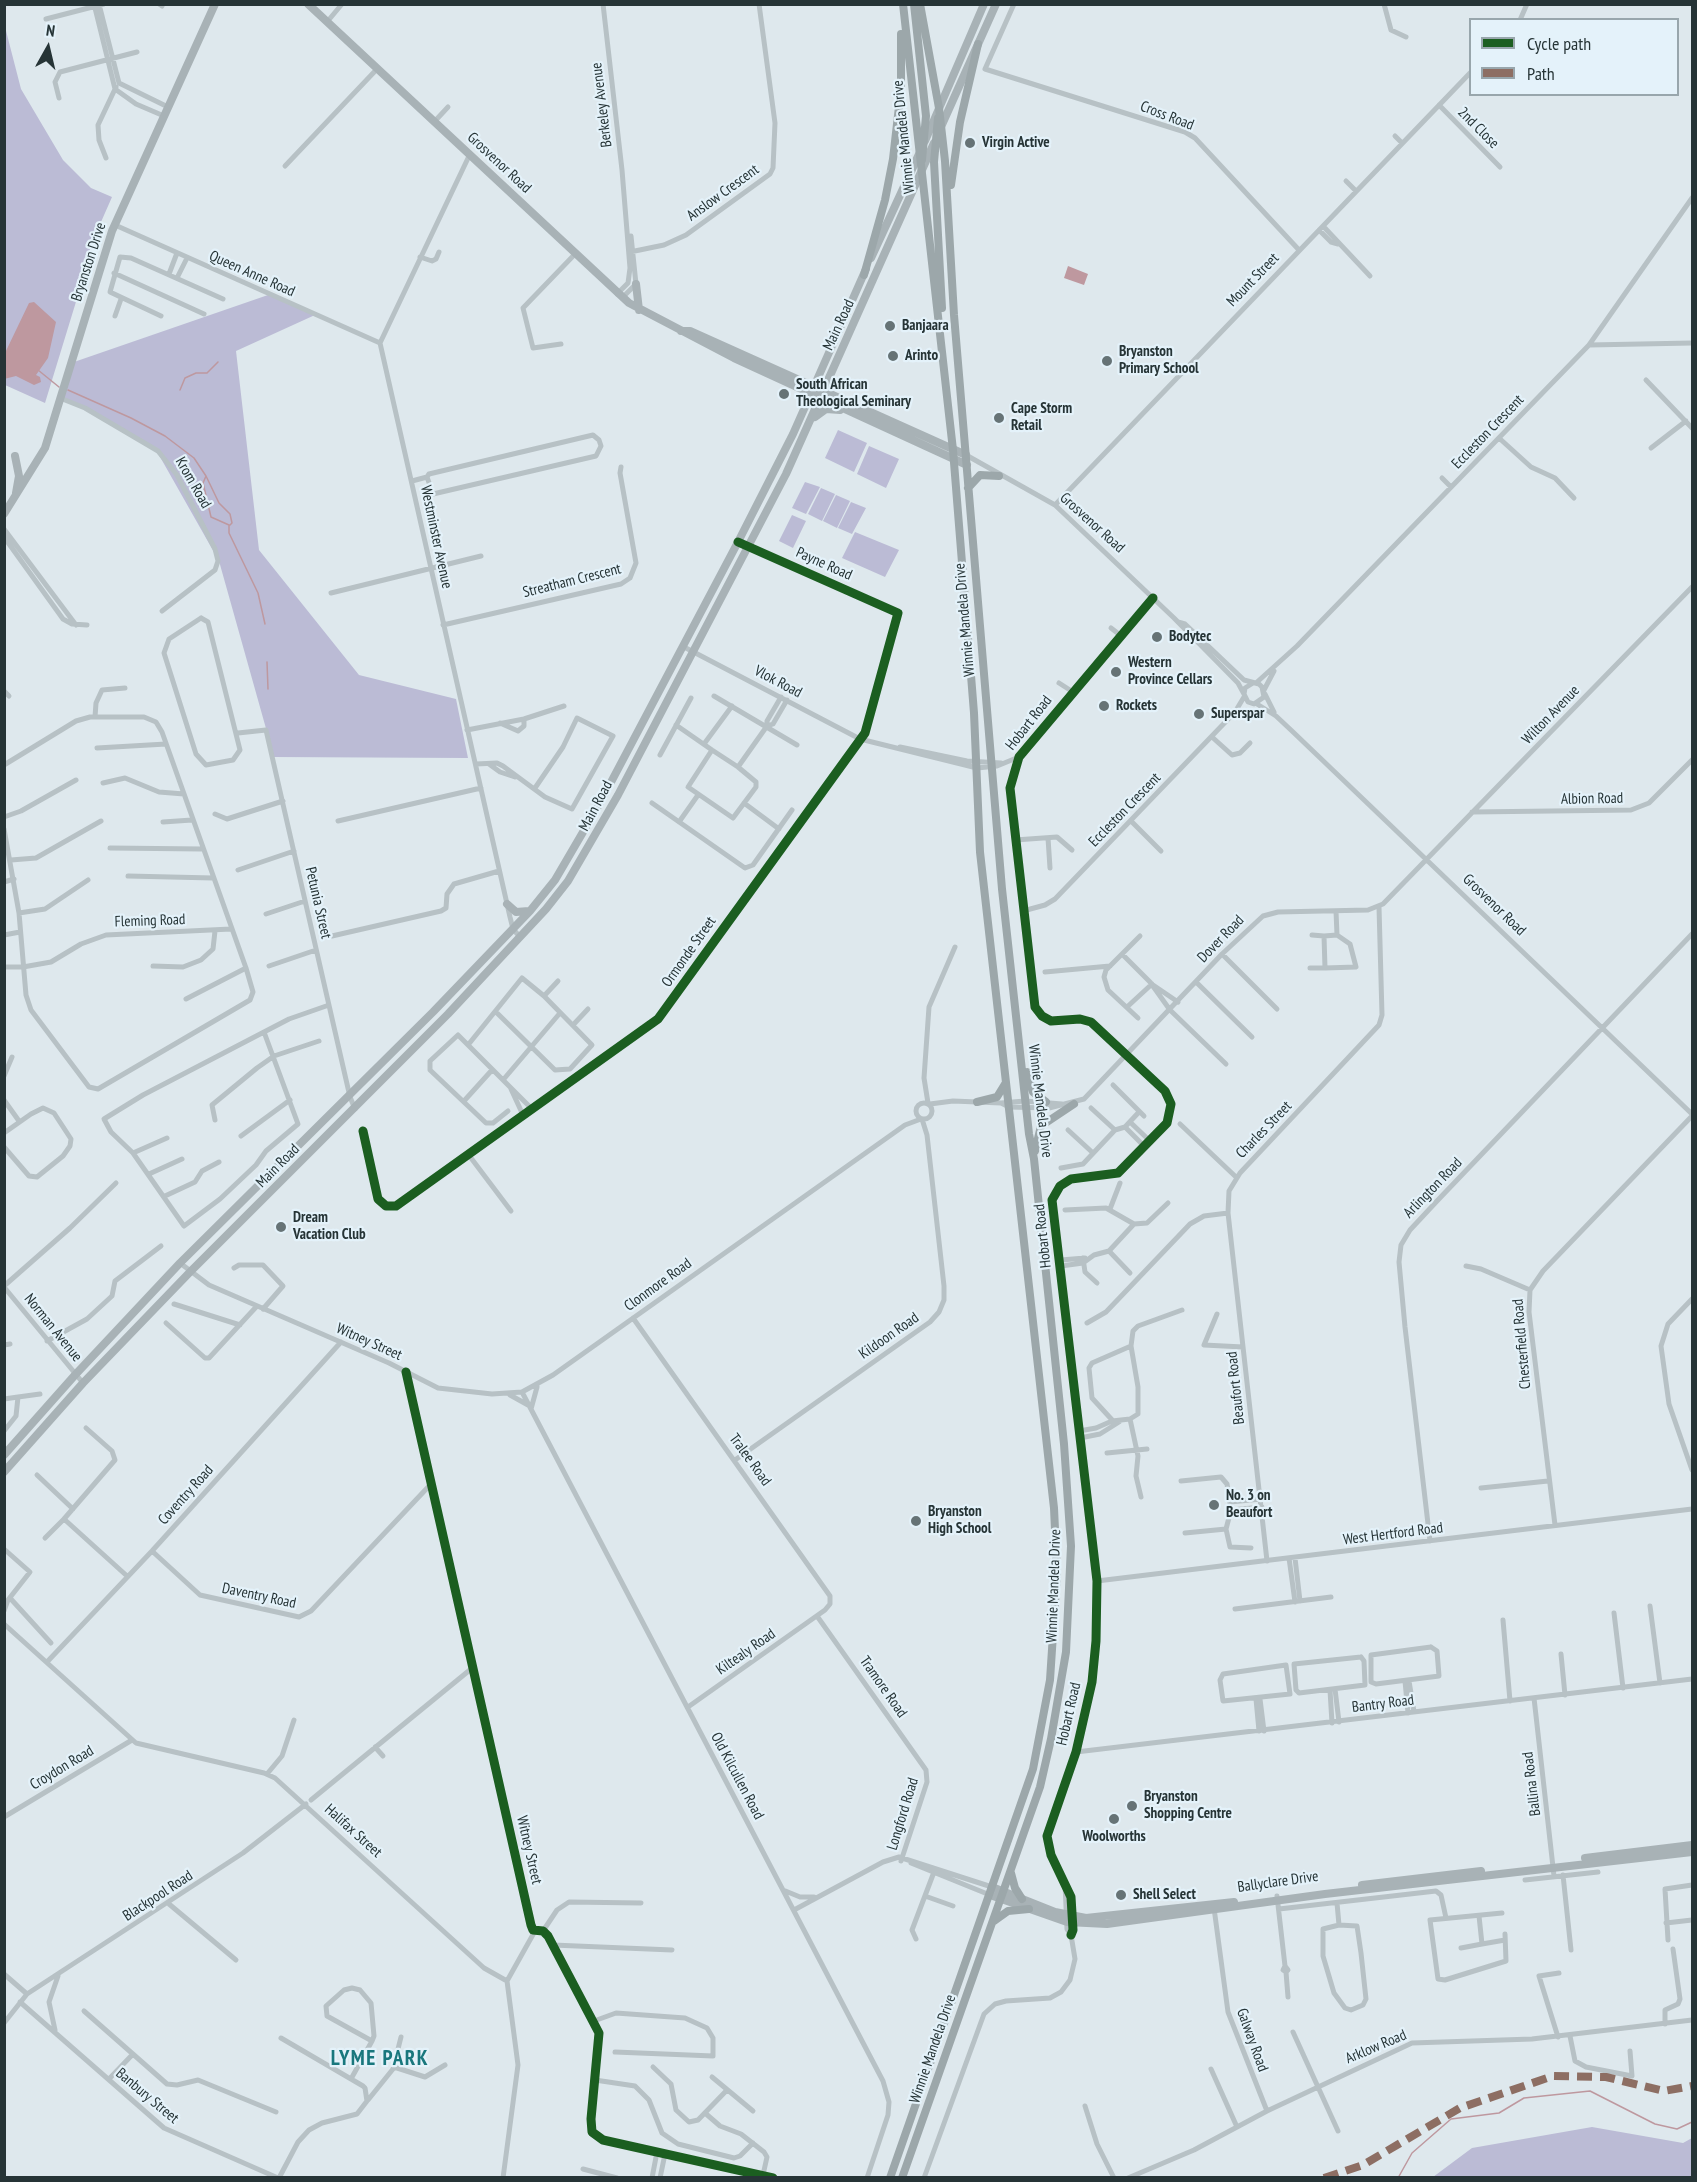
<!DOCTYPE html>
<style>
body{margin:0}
#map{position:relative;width:1697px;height:2182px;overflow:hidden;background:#dee8ed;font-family:"PT Sans Narrow",sans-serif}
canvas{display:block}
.frame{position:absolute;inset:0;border:6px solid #263436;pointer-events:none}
.legend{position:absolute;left:1469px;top:18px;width:210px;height:78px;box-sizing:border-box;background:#e4f2fa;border:2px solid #98a6ac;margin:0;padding:8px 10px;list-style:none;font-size:18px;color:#263436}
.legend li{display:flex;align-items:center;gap:12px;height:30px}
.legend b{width:30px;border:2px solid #98a6ac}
.north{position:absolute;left:18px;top:18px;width:60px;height:60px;-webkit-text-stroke:4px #e4f2fa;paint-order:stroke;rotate:8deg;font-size:16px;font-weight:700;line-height:24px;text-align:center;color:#263436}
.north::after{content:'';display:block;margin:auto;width:21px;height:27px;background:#263436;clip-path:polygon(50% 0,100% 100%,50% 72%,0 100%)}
</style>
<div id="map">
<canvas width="1697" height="2182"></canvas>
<div class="frame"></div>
<ul class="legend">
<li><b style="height:8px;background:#1b5e20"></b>Cycle path</li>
<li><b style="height:8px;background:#8d6e63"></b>Path</li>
</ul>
<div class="north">N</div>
</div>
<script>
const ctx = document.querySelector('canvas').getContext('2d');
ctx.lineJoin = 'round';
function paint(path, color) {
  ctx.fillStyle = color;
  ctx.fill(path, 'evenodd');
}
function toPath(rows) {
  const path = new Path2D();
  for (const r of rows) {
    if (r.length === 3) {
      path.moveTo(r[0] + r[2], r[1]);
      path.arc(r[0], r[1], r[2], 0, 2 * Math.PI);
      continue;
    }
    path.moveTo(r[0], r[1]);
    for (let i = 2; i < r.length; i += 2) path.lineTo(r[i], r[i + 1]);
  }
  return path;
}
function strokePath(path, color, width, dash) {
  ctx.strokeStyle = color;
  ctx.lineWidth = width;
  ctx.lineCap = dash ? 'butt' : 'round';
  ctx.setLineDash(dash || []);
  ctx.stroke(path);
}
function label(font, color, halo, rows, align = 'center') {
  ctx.font = font + ' "PT Sans Narrow",sans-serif';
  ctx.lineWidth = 4.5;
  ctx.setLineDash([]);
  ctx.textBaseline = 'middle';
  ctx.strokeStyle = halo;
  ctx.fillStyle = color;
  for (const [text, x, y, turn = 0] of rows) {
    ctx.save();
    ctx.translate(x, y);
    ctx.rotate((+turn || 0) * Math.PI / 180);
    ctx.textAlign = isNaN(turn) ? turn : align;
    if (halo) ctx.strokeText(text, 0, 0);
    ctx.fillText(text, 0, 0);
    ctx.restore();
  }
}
paint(toPath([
 [4,23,21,89,63,160,91,188,112,197,90,247,90,256,45,403,5,385],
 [268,295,315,315,236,351,259,550,359,675,456,699,468,758,274,757,219,561,155,448,81,405,62,399,74,362],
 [838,430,867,443,854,472,825,458],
 [869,446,899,459,886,488,857,474],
 [805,482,820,487,806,514,792,508],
 [821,488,835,494,822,521,808,514],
 [836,495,850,501,837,528,823,521],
 [851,502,866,508,852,534,838,528],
 [792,515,806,521,793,548,779,541],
 [855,532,899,550,885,577,842,558],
 [1592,2127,1683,2143,1692,2138,1692,2177,1433,2177,1472,2148]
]), '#bbbbd5');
paint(toPath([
 [1068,266,1088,274,1084,285,1064,278],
 [34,302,56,322,48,358,36,375,40,377,41,382,34,385,16,376,4,379,5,353,29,303]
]), '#be989f');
strokePath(toPath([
 [38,370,59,387],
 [68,390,131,418,165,436,194,458,206,476,203,483,211,517,229,525,229,533,258,593,265,624],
 [180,390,185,378,196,373,207,373,218,362],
 [206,476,219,503,230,514,232,523,230,525],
 [267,662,268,689],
 [1398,2178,1412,2153,1451,2119,1499,2113,1524,2098,1590,2091,1655,2124,1677,2129,1692,2122]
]), '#be989f', 1.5);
strokePath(toPath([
 [94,4,115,89,136,104,164,116],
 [99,4,119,83,168,107],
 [159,4,162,6],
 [603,4,622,170,630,268,628,283,617,294],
 [1014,4,985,69,1185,132,1195,138,1299,250],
 [1384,4,1391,30,1406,37],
 [46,19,104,4],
 [1520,20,1527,4],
 [327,22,342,4],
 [59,98,55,82,60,72,137,52],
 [1439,105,1500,167],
 [435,121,448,107],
 [1395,136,1402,143],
 [470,154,380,343,510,917,513,929,520,937],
 [106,158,99,140,98,125,116,87],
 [285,166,377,69],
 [1346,181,1356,191],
 [115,225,380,343],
 [1323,226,1370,276],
 [1319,230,1331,242,1338,244],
 [630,252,664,245,686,235,770,174,773,168,775,123,759,4],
 [420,257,432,261,436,259,439,252],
 [114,273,204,314],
 [169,274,177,253],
 [177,278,187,258],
 [622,298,636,284,631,236],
 [115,316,121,299],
 [161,316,110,292,120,257,131,258,223,299],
 [561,344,533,348,523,308,576,253],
 [1589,345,1692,343],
 [1646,380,1692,428],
 [60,398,85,408,158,451,177,475,215,549,218,561,215,570,162,611],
 [1499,438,1531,467,1555,478,1574,498],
 [1651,448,1686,421],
 [966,455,1055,505,1174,618,1238,683,1244,694],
 [1442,478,1451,487],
 [412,481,427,477,429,474,593,435,599,440,601,446,596,456,433,494,427,477],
 [1055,505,1470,73],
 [4,529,76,625],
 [4,537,63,619,72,624,87,625],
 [331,593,481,556],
 [201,618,208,622,240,750,233,760,206,765,196,754,164,653,169,639,201,618],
 [1178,622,1185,624,1244,680,1259,684,1262,687,1264,697,1254,704,1248,702,1244,694,1245,688,1253,683],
 [443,625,621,584,630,578,636,563,620,473,621,467],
 [1111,628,1120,635],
 [684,647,860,739,977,768,997,766,1019,757],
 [1059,683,1073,692],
 [1256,683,1297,646,1589,345,1692,198],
 [1264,690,1274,671],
 [4,691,9,696],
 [1265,694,1274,712],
 [714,696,797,745],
 [1257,704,1276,716,1292,731,1692,1114],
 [95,717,96,703,102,690,125,688],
 [500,723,518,731,524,726,524,719],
 [676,725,712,750,738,767,756,782,756,787,733,818,688,787,712,750],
 [767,726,767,721,781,697],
 [467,730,524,719,564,706],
 [238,733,266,730,350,1097,355,1109],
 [1212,737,1232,755,1240,753,1250,743],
 [704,744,732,706],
 [900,747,967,761,1001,763],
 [97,748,166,744],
 [660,755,691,698],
 [476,764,497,763,503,766,545,797,572,809,613,736,577,718,563,747,535,788],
 [489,764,500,772,515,777],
 [4,765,76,721,90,717,144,717,156,722,162,732,246,968,253,992,250,1000,98,1089,89,1087,31,1010,26,995,19,913,4,829],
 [738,767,767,726,773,724,787,700],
 [103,783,125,778,159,792,184,794],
 [652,803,745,868,753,865,792,810],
 [744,803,779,829],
 [1472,812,1631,810,1649,803,1692,760],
 [215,814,227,819,283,801],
 [4,817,21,811,76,780],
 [338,821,481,788],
 [163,822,192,820],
 [679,822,698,795],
 [1132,822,1161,851],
 [1048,838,1050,868],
 [1015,840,1057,837,1072,850],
 [110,848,202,849],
 [11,860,36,858,101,821],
 [238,870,294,851],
 [128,876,213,878],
 [4,882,14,879],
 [1023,911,1045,905,1055,899,1235,712,1244,697],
 [1336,911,1337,935,1350,944,1356,967,1325,968,1324,936,1337,935],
 [19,913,45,909,88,880],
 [266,914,305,901],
 [4,935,20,932],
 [1312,935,1324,936],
 [332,936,441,911,446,908,447,894,454,884,499,871],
 [1122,954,1150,982,1170,1010,1226,1064],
 [1222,954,1277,1009],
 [153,966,183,967,201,960,213,949,215,931],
 [269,966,316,950],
 [4,967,23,967,51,962,81,944,106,935,231,929],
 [1310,968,1325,968],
 [1045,972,1110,966],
 [1196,982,1252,1037],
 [1153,985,1178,1002],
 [544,996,558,981],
 [186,999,246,968],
 [1127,1007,1152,984],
 [1138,1018,1108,990,1104,977,1106,970,1140,936],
 [573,1025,588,1009],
 [264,1032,298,1124,266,1151,256,1165,220,1199,184,1226,133,1153,111,1132,104,1119,143,1095,264,1032,289,1019,329,1005],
 [468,1045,522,978,544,996,592,1045,570,1069,555,1070,496,1012],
 [4,1076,12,1057],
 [503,1080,560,1013],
 [1113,1085,1144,1116],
 [511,1089,523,1115],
 [4,1100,19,1121],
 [464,1101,492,1070],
 [924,1111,8],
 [928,1103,924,1078,929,1007,955,947],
 [1001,1103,1009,1107,1049,1108,1084,1099,1222,954,1263,916,1278,912,1368,910,1383,904,1692,587],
 [930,1104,953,1101,1001,1103,1025,1101,1062,1104],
 [1091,1108,1115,1130],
 [508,1111,493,1123,486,1123,430,1070,430,1061,458,1035,532,1109],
 [215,1120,212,1105,257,1068,274,1056,319,1041],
 [1130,1122,1150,1141],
 [1180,1124,1236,1177],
 [1125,1127,1145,1147],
 [1068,1130,1093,1153],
 [363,1131,378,1199,386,1206,396,1206,658,1019,865,733,898,613,738,542],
 [4,1133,31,1114,43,1108,54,1113,71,1139,70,1146,63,1156,37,1177,29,1176,4,1147],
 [241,1136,290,1100],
 [133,1153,167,1138],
 [468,1154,511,1211],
 [1061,1168,1083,1164,1115,1130,1125,1127,1139,1112],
 [149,1174,182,1159],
 [165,1196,195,1182,202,1171,219,1162],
 [1110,1209,1120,1183],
 [1065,1210,1106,1208,1134,1224],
 [1109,1251,1130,1273],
 [1083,1258,1085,1272,1097,1283],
 [1061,1260,1085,1258],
 [180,1263,209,1285,389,1363,438,1388,492,1394,522,1392,553,1375,905,1125,921,1119],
 [1061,1266,1083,1263,1094,1255,1109,1251,1134,1224,1147,1223,1168,1203],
 [1466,1266,1481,1269,1530,1290],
 [234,1268,239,1265,263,1265,283,1286,263,1309],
 [4,1286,70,1228,116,1183],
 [4,1287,83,1383],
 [1692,1299,1668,1324,1661,1346,1669,1404,1692,1470],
 [174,1304,240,1325],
 [1217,1314,1204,1345,1243,1347],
 [633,1318,830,1596,830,1604,825,1610,688,1707],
 [166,1323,205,1358,209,1358,257,1306],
 [1087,1323,1106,1312,1190,1224,1204,1216,1228,1213],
 [47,1341,87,1319,112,1296,115,1281,161,1246],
 [4,1345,10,1344],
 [406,1372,531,1925,533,1930,543,1931,548,1936,599,2033,591,2119,592,2132,603,2140,773,2178],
 [522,1392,883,2081,889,2102,888,2115,867,2178],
 [510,1395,528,1405],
 [4,1399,18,1397],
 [531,1409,537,1387],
 [1130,1419,1138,1456,1136,1476,1141,1497],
 [1114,1422,1092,1398,1089,1368,1092,1363,1131,1346],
 [4,1431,16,1416,18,1397,40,1394],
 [1079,1431,1096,1428,1112,1421,1130,1419,1138,1414,1138,1387,1131,1346,1133,1331,1138,1326,1182,1310],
 [1080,1438,1100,1434,1119,1422],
 [1107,1453,1147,1449],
 [735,1460,930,1322,939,1312,944,1300,944,1286,927,1135,922,1119],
 [37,1475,73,1509],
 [1181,1481,1221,1477,1227,1484,1231,1510,1226,1529,1185,1533],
 [1481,1488,1548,1481],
 [1230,1502,1261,1499],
 [1231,1510,1262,1507],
 [64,1519,115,1460,112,1451,86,1428],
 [1555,1525,1529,1312,1530,1290,1543,1271,1692,1116],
 [1226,1529,1230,1547,1251,1548],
 [45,1538,64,1519,127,1576],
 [1430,1541,1405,1327,1399,1262,1401,1245,1410,1230,1437,1201,1692,934],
 [4,1549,30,1572,8,1600,4,1611],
 [152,1551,200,1595,299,1617,311,1611,430,1485],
 [1289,1558,1295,1602],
 [1295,1558,1300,1601],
 [1267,1561,1228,1213,1229,1191,1240,1173,1379,1025,1382,1015,1379,907],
 [1097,1581,1692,1509],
 [10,1598,51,1643],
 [1650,1606,1660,1683],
 [1235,1609,1331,1597],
 [1614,1613,1623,1688],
 [817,1616,926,1770,927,1782,901,1861],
 [1503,1620,1510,1701],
 [4,1624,136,1743,264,1773,275,1778,484,1968,507,1981,518,2065,503,2178],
 [1431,1647,1437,1651,1439,1676,1376,1684,1371,1682,1371,1655,1431,1647],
 [1561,1654,1565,1695],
 [1361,1657,1364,1661,1365,1685,1299,1693,1296,1690,1294,1664,1361,1657],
 [47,1662,152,1551,341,1342],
 [1286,1665,1290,1694,1223,1701,1220,1680,1223,1674,1286,1665],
 [1405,1681,1408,1713],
 [1409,1681,1414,1712],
 [1335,1689,1339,1722],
 [1330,1690,1332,1723],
 [1534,1698,1554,1876],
 [1256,1699,1259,1731],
 [1260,1699,1264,1731],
 [375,1747,383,1756],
 [1076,1752,1692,1679],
 [267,1774,282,1756,294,1720],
 [311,1800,471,1669],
 [4,1817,132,1740],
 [911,1863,990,1895],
 [1563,1875,1571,1950],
 [1525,1880,1598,1872],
 [783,1890,800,1897,814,1897],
 [925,1896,953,1906],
 [1277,1896,1285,1966],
 [1337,1903,1339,1925,1357,1926,1361,1953,1366,1999,1363,2005,1351,2010,1345,2008,1334,1993,1323,1956,1323,1929,1339,1925],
 [169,1904,236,1960],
 [1214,1908,1228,2012,1267,2111],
 [1279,1909,1436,1891,1441,1895,1446,1918],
 [794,1910,883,1862,899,1857,992,1887],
 [1502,1913,1430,1920,1438,1979,1445,1980,1506,1961,1505,1934],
 [1479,1916,1482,1944,1505,1940],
 [1666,1923,1692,1920],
 [543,1931,557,1910,569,1902,641,1903],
 [1071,1935,1073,1930,1071,1897,1051,1855,1047,1836,1076,1752,1092,1682,1096,1641,1097,1581,1052,1200,1060,1186,1071,1179,1118,1173,1167,1123,1171,1104,1165,1091,1091,1022,1080,1019,1051,1021,1042,1016,1035,1007,1010,788,1019,757,1153,598],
 [916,1939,912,1930,934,1872],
 [1668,1940,1665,1889,1692,1885],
 [553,1945,672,1950],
 [1461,1948,1482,1944],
 [1286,1972,1288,1970,1285,1966,1283,1970,1286,1972,1288,1997],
 [4,1974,27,1994],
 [507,1981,535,1931],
 [20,2002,164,2128,278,2178],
 [84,2011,167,2084,177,2085,198,2080,276,2112],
 [594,2021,616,2013,685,2018,707,2028,713,2038,713,2056,615,2052],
 [4,2023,27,1994,243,1853,306,1804],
 [1665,2024,1665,2010,1678,2004,1680,1999,1673,1949],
 [55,2030,49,2002,58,1976],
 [1293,2032,1338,2131],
 [1570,2036,1575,2061,1586,2067,1632,2076,1630,2051],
 [1558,2037,1539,1976,1559,1973],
 [281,2038,351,2079],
 [394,2067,425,2077,445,2065],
 [653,2067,671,2084,676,2110,689,2122,698,2120,727,2090],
 [1211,2069,1237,2127],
 [712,2077,753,2111],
 [109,2079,133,2054],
 [595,2080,635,2086,649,2100,662,2133,678,2144,734,2158,740,2156,753,2143],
 [368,2100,393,2069,401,2037],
 [1085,2106,1097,2144,1114,2178],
 [705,2113,720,2126,741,2134,764,2152,767,2157,763,2175],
 [583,2169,617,2178],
 [279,2178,298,2142,309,2130,322,2123,357,2114,367,2101,365,2088,363,2086,351,2079,372,2041,374,2036,371,2003,360,1990,352,1988,344,1990,326,2006,327,2016,372,2041],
 [652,2178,657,2152],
 [660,2178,665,2154],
 [924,2178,984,2014,995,2004,1006,2001,1050,1998,1061,1992,1070,1980,1075,1959,1071,1935,1067,1929,1065,1884],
 [1128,2178,1194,2150,1267,2111,1412,2043,1532,2039,1692,2020]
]), '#b7c1c5', 5);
strokePath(toPath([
 [308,4,629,303,734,358,967,465],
 [940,129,996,4],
 [925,141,984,4],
 [871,258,920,152],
 [636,284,639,310],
 [681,331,690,331,966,455],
 [815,417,826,409,840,410],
 [15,456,19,476,16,493],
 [4,514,45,448,112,231,215,4],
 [507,904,516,912,529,911],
 [4,1455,75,1375,180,1263,433,1012,530,911,555,880,600,803,738,542,793,434,866,269],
 [4,1472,83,1383,190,1272,448,1014,546,909,568,881,618,795,786,474,934,143],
 [1585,1858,1692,1845],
 [1362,1885,1481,1871],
 [992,1887,1055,1912,1086,1918,1234,1902],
 [990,1895,1067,1922,1107,1924,1325,1894,1692,1852]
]), '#a8b2b6', 8);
strokePath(toPath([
 [914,4,926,116,922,160],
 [938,118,934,162,942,308],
 [951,185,960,122,978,44],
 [864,275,885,200,893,159,901,89,901,34],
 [968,488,980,475,999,476],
 [1027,1072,1033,1092,1046,1102],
 [977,1102,997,1097,1005,1084],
 [1035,1151,1041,1126,1074,1104],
 [1011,1873,1015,1888,1022,1899],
 [994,1921,1008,1911,1029,1909],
 [890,2178,1033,1769,1050,1680,1057,1573,1054,1508,980,852,974,713,953,450,903,4],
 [902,2178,1040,1787,1051,1739,1066,1652,1071,1546,1064,1444,1034,1159,1029,1134,1002,889,954,315,945,161,939,108,920,4]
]), '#9ca7aa', 8);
strokePath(toPath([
 [1324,2178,1363,2165,1460,2108,1553,2076,1606,2077,1664,2091,1692,2086]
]), '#8d6e63', 8, [15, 8]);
strokePath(toPath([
 [363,1131,378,1199,386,1206,396,1206,658,1019,865,733,898,613,738,542],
 [406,1372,531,1925,533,1930,543,1931,548,1936,599,2033,591,2119,592,2132,603,2140,773,2178],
 [1071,1935,1073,1930,1071,1897,1051,1855,1047,1836,1076,1752,1092,1682,1096,1641,1097,1581,1052,1200,1060,1186,1071,1179,1118,1173,1167,1123,1171,1104,1165,1091,1091,1022,1080,1019,1051,1021,1042,1016,1035,1007,1010,788,1019,757,1153,598]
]), '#1b5e20', 9);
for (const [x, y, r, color] of [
 [970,143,6,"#667376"],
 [890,326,6,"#667376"],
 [893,356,6,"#667376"],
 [1107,361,6,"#667376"],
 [784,394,6,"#667376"],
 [999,418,6,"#667376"],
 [1157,637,6,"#667376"],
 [1116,672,6,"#667376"],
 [1104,706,6,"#667376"],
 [1199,714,6,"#667376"],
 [281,1227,6,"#667376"],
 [1214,1505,6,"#667376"],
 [916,1521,6,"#667376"],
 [1132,1806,6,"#667376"],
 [1114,1819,6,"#667376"],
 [1121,1895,6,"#667376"]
]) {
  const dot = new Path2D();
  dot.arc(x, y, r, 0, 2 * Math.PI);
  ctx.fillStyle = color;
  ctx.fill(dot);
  strokePath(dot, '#e4f2fa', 2);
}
label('15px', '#263436', '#e4f2fa', [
 ["Berkeley Avenue",602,105,-97],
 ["Cross Road",1167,116,21],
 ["2nd Close",1478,128,45],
 ["Winnie Mandela Drive",904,137,-96],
 ["Grosvenor Road",499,163,43],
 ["Anslow Crescent",723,193,-36],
 ["Bryanston Drive",89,262,-72],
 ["Queen Anne Road",252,274,24],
 ["Mount Street",1253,280,-46],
 ["Main Road",839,325,-65],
 ["Eccleston Crescent",1488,432,-46],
 ["Krom Road",193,483,60],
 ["Grosvenor Road",1092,523,42],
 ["Westminster Avenue",436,537,78],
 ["Payne Road",824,564,24],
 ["Streatham Crescent",572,581,-14],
 ["Winnie Mandela Drive",965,620,-95],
 ["Vlok Road",778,682,28],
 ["Wilton Avenue",1551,715,-46],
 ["Hobart Road",1029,723,-52],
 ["Albion Road",1592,799,-1],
 ["Main Road",596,806,-62],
 ["Eccleston Crescent",1125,810,-46],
 ["Petunia Street",318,903,77],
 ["Grosvenor Road",1494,905,44],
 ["Fleming Road",150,921,-2],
 ["Dover Road",1221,939,-46],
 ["Ormonde Street",689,952,-55],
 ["Winnie Mandela Drive",1040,1101,83],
 ["Charles Street",1264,1130,-46],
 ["Main Road",278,1166,-45],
 ["Arlington Road",1433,1188,-46],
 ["Hobart Road",1043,1236,-96],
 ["Clonmore Road",658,1285,-36],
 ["Norman Avenue",53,1328,51],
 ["Kildoon Road",889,1336,-35],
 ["Witney Street",369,1342,24],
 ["Chesterfield Road",1522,1344,-95],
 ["Beaufort Road",1236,1388,-96],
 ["Tralee Road",750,1460,54],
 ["Coventry Road",186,1495,-48],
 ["West Hertford Road",1393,1534,-7],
 ["Winnie Mandela Drive",1054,1586,-88],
 ["Daventry Road",259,1596,12],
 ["Kiltealy Road",746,1652,-35],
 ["Tramore Road",883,1687,55],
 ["Bantry Road",1383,1704,-7],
 ["Hobart Road",1069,1714,-77],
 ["Croydon Road",62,1768,-31],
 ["Old Kilcullen Road",737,1776,62],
 ["Ballina Road",1532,1784,-97],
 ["Longford Road",903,1814,-73],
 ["Halifax Street",353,1831,42],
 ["Witney Street",529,1850,77],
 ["Ballyclare Drive",1278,1882,-8],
 ["Blackpool Road",158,1896,-33],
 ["Galway Road",1252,2040,70],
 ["Arklow Road",1376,2047,-23],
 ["Winnie Mandela Drive",933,2049,-71],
 ["Banbury Street",147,2096,40]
]);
label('bold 15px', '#263436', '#e4f2fa', [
 ["Virgin Active",982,143],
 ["Banjaara",902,326],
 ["Bryanston",1119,352],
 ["Primary School",1119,369],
 ["Arinto",905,356],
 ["South African",796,385],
 ["Theological Seminary",796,402],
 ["Cape Storm",1011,409],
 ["Retail",1011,426],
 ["Bodytec",1169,637],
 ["Western",1128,663],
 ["Province Cellars",1128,680],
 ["Rockets",1116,706],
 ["Superspar",1211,714],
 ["Dream",293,1218],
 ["Vacation Club",293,1235],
 ["No. 3 on",1226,1496],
 ["Beaufort",1226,1513],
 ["Bryanston",928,1512],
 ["High School",928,1529],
 ["Bryanston",1144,1797],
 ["Shopping Centre",1144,1814],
 ["Woolworths",1114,1837,"center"],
 ["Shell Select",1133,1895]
], 'left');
ctx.letterSpacing = '1.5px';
label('bold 21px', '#19777d', '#e4f2fa', [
 ["LYME PARK",380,2059]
]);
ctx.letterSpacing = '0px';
</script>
